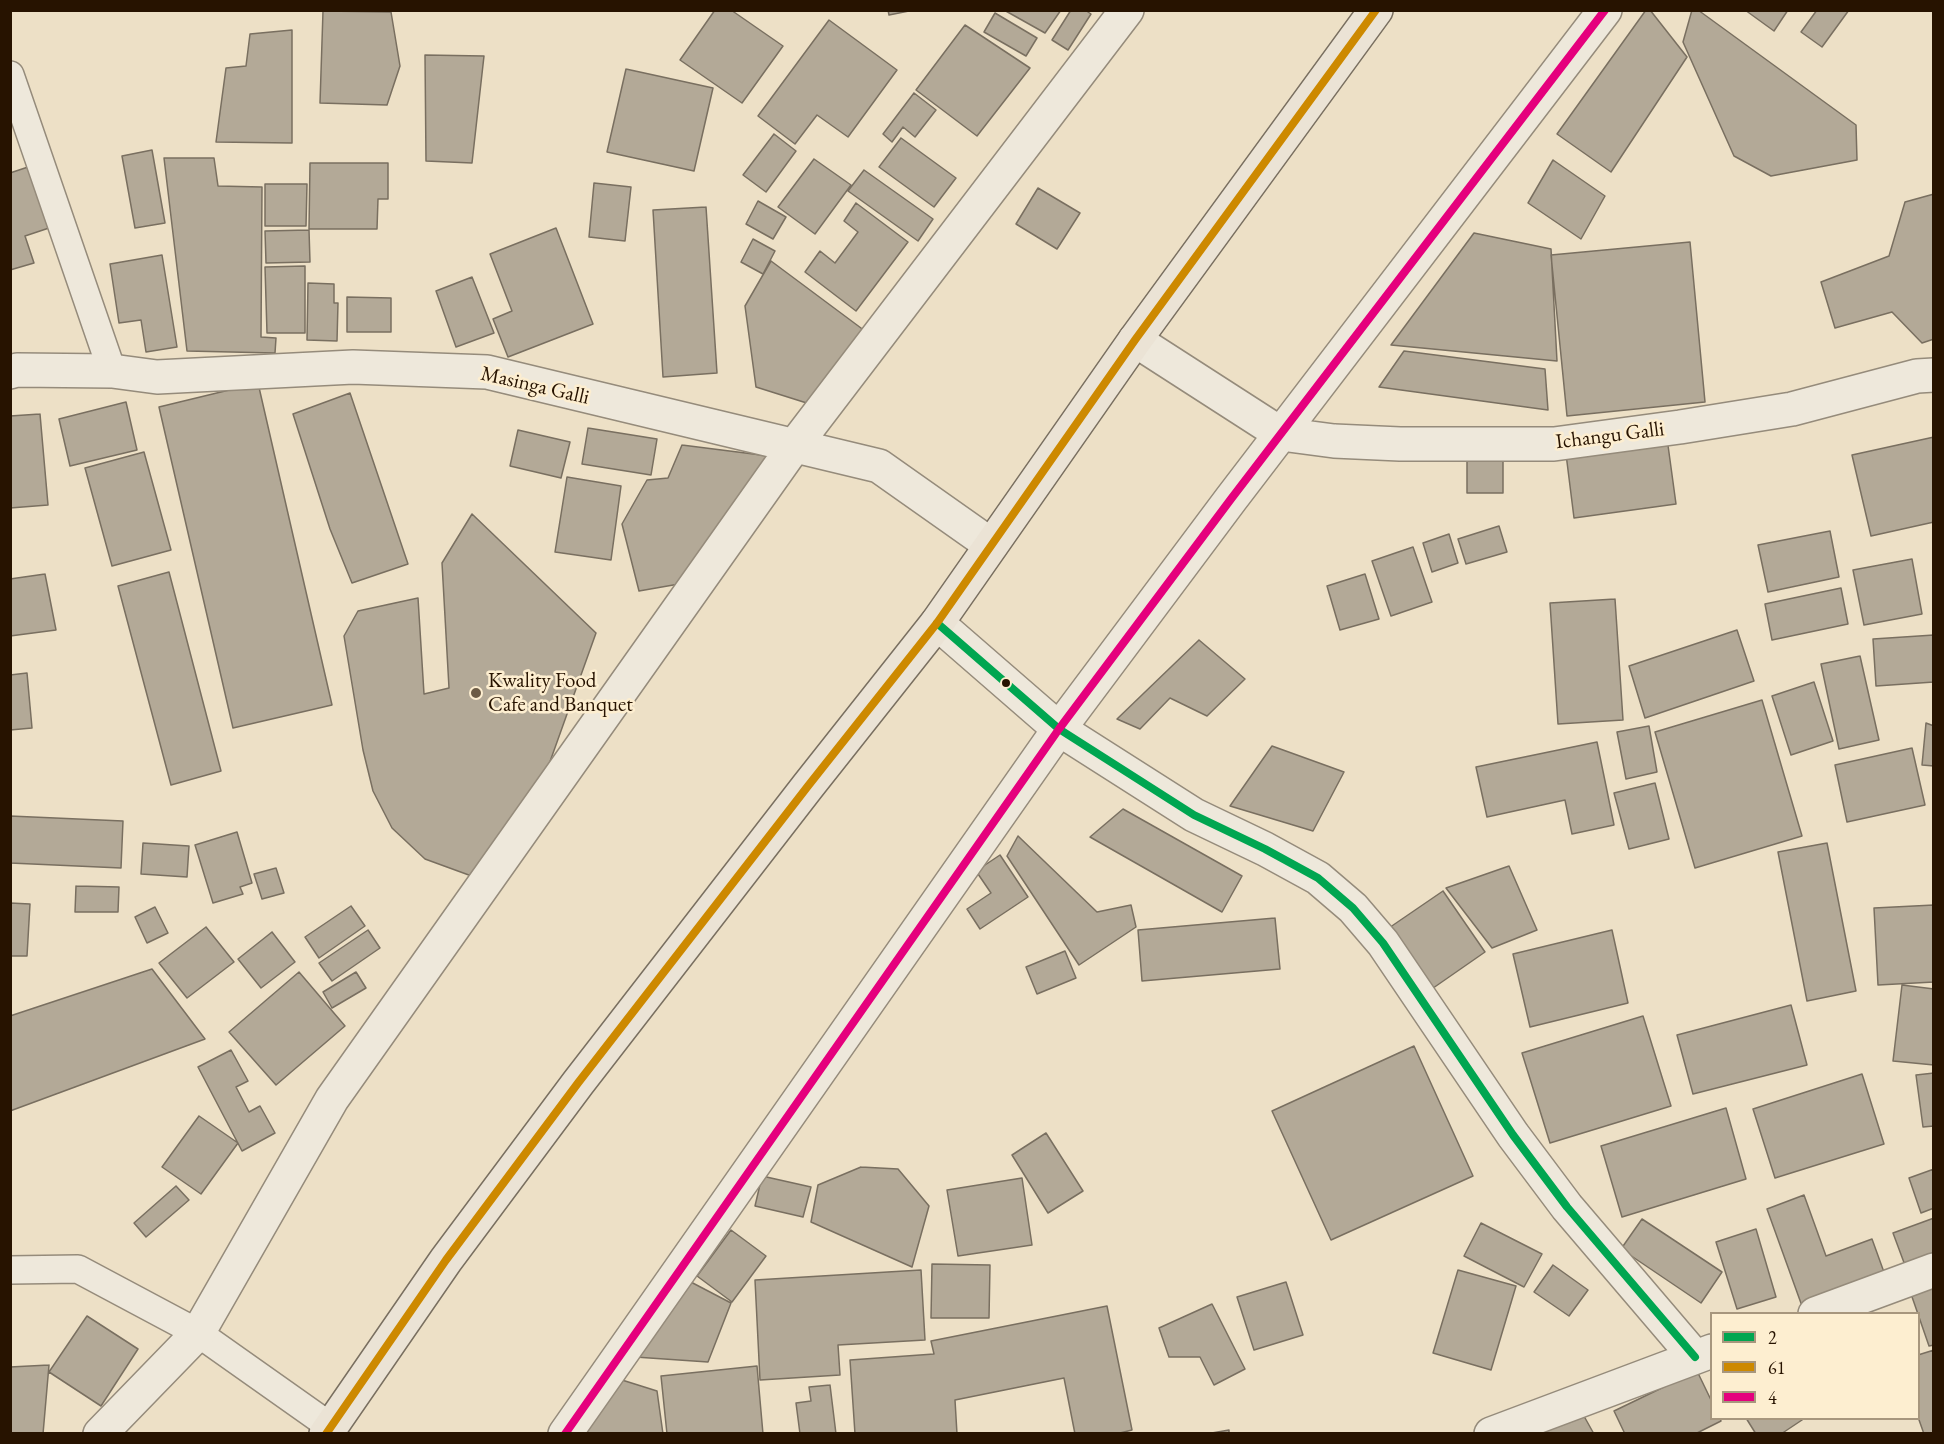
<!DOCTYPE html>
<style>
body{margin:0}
#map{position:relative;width:1944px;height:1444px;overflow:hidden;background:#ede0c6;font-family:"EB Garamond",serif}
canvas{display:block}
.frame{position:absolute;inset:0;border:12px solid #271300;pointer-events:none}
.legend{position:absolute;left:1710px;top:1312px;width:210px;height:108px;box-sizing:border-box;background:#fdeed0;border:2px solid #a7967d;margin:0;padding:8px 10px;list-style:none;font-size:18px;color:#271300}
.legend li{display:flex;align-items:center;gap:12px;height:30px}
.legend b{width:30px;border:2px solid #a7967d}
</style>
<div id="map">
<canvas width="1944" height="1444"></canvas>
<div class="frame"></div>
<ul class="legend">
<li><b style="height:8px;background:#00a651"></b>2</li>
<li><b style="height:8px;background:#cd8900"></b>61</li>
<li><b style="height:8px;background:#e5007d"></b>4</li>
</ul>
</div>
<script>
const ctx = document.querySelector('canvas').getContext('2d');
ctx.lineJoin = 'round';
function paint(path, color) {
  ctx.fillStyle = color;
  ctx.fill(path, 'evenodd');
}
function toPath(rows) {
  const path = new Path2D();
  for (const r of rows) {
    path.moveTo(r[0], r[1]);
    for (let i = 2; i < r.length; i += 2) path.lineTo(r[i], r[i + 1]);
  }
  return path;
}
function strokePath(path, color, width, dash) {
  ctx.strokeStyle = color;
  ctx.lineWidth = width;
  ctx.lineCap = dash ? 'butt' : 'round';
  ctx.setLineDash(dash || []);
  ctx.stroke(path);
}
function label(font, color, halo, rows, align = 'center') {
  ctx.font = font + ' "EB Garamond",serif';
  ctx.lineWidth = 5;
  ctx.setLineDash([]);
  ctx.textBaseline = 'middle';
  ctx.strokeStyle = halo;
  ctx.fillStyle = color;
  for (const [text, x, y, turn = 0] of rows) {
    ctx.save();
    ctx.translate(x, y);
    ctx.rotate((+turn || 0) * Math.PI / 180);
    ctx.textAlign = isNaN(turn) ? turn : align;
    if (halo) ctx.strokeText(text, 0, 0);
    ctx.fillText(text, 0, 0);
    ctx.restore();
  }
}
const building = toPath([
 [715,10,731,10,783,46,742,103,680,60,715,10],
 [888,10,914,10,889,15,888,10],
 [1004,10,1061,10,1045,33,1004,10],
 [1071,10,1085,10,1091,14,1068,50,1052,40,1071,10],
 [1646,10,1650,10,1687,57,1611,172,1557,134,1646,10],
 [1692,10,1698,10,1856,125,1857,160,1771,176,1734,156,1683,42,1692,10],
 [1745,10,1788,10,1774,31,1745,10],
 [1817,10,1849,10,1822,47,1801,32,1817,10],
 [323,11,391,12,400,66,387,105,320,103,323,11],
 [995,13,1037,38,1026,56,984,32,995,13],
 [829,20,897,70,848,137,817,115,795,144,758,116,829,20],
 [965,25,1030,68,977,136,916,90,965,25],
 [292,30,292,143,216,142,226,68,246,66,250,34,292,30],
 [425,55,484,56,472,163,426,161,425,55],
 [626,69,713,88,694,171,607,152,626,69],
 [914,93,936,110,915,137,903,127,892,142,883,134,914,93],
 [774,134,796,151,766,192,743,175,774,134],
 [901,138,956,178,934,207,879,167,901,138],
 [152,150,165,223,135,228,122,156,152,150],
 [164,158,214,158,218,186,262,187,261,337,276,338,275,353,187,351,164,158],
 [814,159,851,185,815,234,778,207,814,159],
 [1553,160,1605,196,1581,239,1528,203,1553,160],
 [310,163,388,163,388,199,378,199,377,229,309,229,310,163],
 [31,166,52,227,25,236,34,263,10,270,10,173,31,166],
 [864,170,933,219,918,241,848,191,864,170],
 [594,183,631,187,625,241,589,237,594,183],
 [265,184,307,184,306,226,265,226,265,184],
 [1038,188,1080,213,1057,249,1016,224,1038,188],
 [1934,194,1934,339,1922,343,1892,312,1835,328,1821,282,1889,256,1905,202,1934,194],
 [758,201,786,217,773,239,746,224,758,201],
 [856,203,908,242,856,311,805,272,820,251,835,263,858,232,844,221,856,203],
 [706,207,717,373,663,377,653,210,706,207],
 [556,228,593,324,508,357,493,319,512,311,490,254,556,228],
 [309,230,310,262,266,263,265,231,309,230],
 [1474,233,1551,249,1557,361,1391,345,1474,233],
 [753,239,775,251,763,274,741,262,753,239],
 [1690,242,1705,402,1567,416,1551,255,1690,242],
 [162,255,177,347,146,352,141,320,119,323,110,264,162,255],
 [771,261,865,331,813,405,756,387,745,306,771,261],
 [305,266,305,333,267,333,265,267,305,266],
 [472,277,494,333,456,347,436,291,472,277],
 [308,283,334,284,334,303,338,303,337,341,307,340,308,283],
 [347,297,391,298,391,332,347,332,347,297],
 [1404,351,1545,369,1548,410,1379,387,1404,351],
 [258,383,332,705,233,728,159,407,258,383],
 [350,393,408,564,352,583,330,529,293,414,350,393],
 [126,402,137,450,70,466,59,419,126,402],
 [40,414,48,505,10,508,10,416,40,414],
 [588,428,657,439,651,475,582,464,588,428],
 [518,430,570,442,561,478,510,466,518,430],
 [1934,437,1934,522,1871,536,1852,455,1934,437],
 [1667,438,1676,504,1574,518,1566,454,1667,438],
 [682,445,777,457,679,584,639,591,622,524,647,480,668,478,682,445],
 [144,452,171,550,112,566,85,468,144,452],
 [1467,454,1503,454,1503,493,1467,493,1467,454],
 [567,477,621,486,611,560,555,552,567,477],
 [472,514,596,633,547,770,477,878,425,859,392,828,373,791,363,750,344,636,358,611,418,598,424,694,449,688,442,563,472,514],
 [1499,526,1507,552,1466,564,1458,539,1499,526],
 [1830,531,1839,577,1768,592,1758,545,1830,531],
 [1449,534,1458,563,1432,572,1423,543,1449,534],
 [1413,547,1432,602,1391,616,1372,561,1413,547],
 [1912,559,1922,614,1864,625,1853,570,1912,559],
 [169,572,221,771,171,785,118,586,169,572],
 [45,574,56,630,10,636,10,579,45,574],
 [1365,574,1379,619,1340,630,1327,586,1365,574],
 [1841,588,1848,624,1772,640,1765,604,1841,588],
 [1615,599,1623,720,1558,724,1550,603,1615,599],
 [1737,630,1754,681,1645,718,1629,666,1737,630],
 [1934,635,1934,682,1876,686,1873,639,1934,635],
 [1199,640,1245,679,1207,716,1170,698,1140,729,1117,719,1199,640],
 [1860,656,1879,740,1839,749,1821,664,1860,656],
 [27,673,32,728,10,730,10,675,27,673],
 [1814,682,1833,741,1791,755,1772,696,1814,682],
 [1762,700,1802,836,1695,868,1655,732,1762,700],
 [1926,723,1934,726,1934,766,1922,765,1926,723],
 [1649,726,1657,772,1626,779,1617,732,1649,726],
 [1597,742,1614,825,1572,834,1565,800,1487,817,1476,767,1597,742],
 [1272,746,1344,772,1313,831,1230,806,1272,746],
 [1912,748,1925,805,1847,822,1835,765,1912,748],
 [1655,783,1669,839,1629,849,1614,793,1655,783],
 [1123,809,1242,876,1222,912,1090,837,1123,809],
 [10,816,123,821,121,868,10,863,10,816],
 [237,832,252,883,240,887,243,894,213,903,195,845,237,832],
 [1018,836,1097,912,1131,905,1136,927,1079,965,1007,856,1018,836],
 [143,843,189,846,187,877,141,874,143,843],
 [1827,843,1856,991,1807,1001,1778,852,1827,843],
 [1000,855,1028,897,980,929,967,909,991,893,976,871,1000,855],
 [1509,866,1537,930,1492,948,1446,888,1509,866],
 [276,868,284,893,262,899,254,874,276,868],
 [76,886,119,887,118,912,75,912,76,886],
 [1443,891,1485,952,1426,993,1383,932,1443,891],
 [10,903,30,904,27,956,10,956,10,903],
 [1934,905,1934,982,1878,985,1874,908,1934,905],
 [351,906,365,926,319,958,305,937,351,906],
 [155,907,168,933,147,943,135,917,155,907],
 [1275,918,1280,969,1142,981,1138,930,1275,918],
 [206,927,234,962,187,998,159,963,206,927],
 [368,930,380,948,332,981,319,963,368,930],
 [1612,930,1628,1003,1530,1027,1513,954,1612,930],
 [272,932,295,962,261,988,238,959,272,932],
 [1065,951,1076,978,1037,994,1026,967,1065,951],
 [152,969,205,1039,10,1111,10,1016,152,969],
 [299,972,345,1026,276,1085,229,1032,299,972],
 [356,972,366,988,332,1008,323,992,356,972],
 [1902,985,1934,989,1934,1065,1893,1061,1902,985],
 [1791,1005,1807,1065,1693,1094,1677,1035,1791,1005],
 [1643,1016,1671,1106,1550,1143,1522,1053,1643,1016],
 [1414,1046,1473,1176,1331,1240,1272,1111,1414,1046],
 [231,1050,248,1081,236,1087,249,1112,260,1106,275,1133,242,1151,198,1067,231,1050],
 [1934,1073,1934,1126,1923,1127,1916,1075,1934,1073],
 [1862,1074,1884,1144,1775,1178,1753,1109,1862,1074],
 [1726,1108,1746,1179,1622,1217,1601,1146,1726,1108],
 [199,1116,238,1143,201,1194,162,1167,199,1116],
 [1046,1133,1083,1191,1048,1213,1012,1155,1046,1133],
 [861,1167,898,1169,929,1206,912,1267,811,1222,818,1185,861,1167],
 [1934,1169,1934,1208,1921,1213,1909,1178,1934,1169],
 [762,1176,811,1187,803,1217,755,1206,762,1176],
 [1022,1178,1032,1245,958,1256,947,1190,1022,1178],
 [176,1186,189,1200,146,1237,134,1223,176,1186],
 [1804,1195,1826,1256,1872,1239,1885,1275,1802,1306,1767,1209,1804,1195],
 [1934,1218,1934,1257,1906,1268,1893,1233,1934,1218],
 [1642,1219,1722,1272,1701,1303,1621,1249,1642,1219],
 [1481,1223,1542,1254,1524,1287,1464,1256,1481,1223],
 [1756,1229,1776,1297,1737,1309,1716,1242,1756,1229],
 [731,1230,766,1256,732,1302,697,1276,731,1230],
 [932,1264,990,1265,989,1318,931,1318,932,1264],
 [1553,1265,1588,1290,1569,1316,1534,1292,1553,1265],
 [921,1270,925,1340,838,1345,840,1375,760,1380,755,1280,921,1270],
 [1458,1270,1516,1286,1491,1370,1433,1353,1458,1270],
 [687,1280,731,1303,708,1362,635,1357,687,1280],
 [1286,1282,1303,1335,1254,1350,1237,1297,1286,1282],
 [1934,1282,1934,1345,1929,1346,1910,1291,1934,1282],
 [1212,1304,1245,1369,1214,1385,1200,1357,1169,1357,1159,1328,1212,1304],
 [1107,1306,1132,1430,1116,1434,1075,1434,1064,1378,955,1400,957,1434,855,1434,850,1360,934,1354,931,1341,1107,1306],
 [87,1316,138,1349,101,1406,49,1372,87,1316],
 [1934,1350,1934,1434,1924,1434,1918,1417,1918,1355,1934,1350],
 [49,1365,43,1434,10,1434,10,1367,49,1365],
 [757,1366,763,1434,667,1434,661,1376,757,1366],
 [1697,1371,1712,1402,1712,1418,1720,1418,1721,1421,1695,1434,1625,1434,1614,1411,1697,1371],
 [622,1380,657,1391,663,1434,585,1434,622,1380],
 [830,1385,836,1434,800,1434,796,1403,811,1401,809,1387,830,1385],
 [1580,1409,1594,1434,1536,1434,1580,1409],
 [1746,1418,1805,1418,1781,1434,1756,1434,1746,1418],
 [1229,1430,1229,1434,1206,1434,1229,1430]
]);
paint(building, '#b3a997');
strokePath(building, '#796f60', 1.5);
const lane = toPath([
 [10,75,112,371],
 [10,1270,78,1269,198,1333,331,1427]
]);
const street = toPath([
 [1135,340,1281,434,1334,441,1400,444,1554,444,1680,427,1792,409,1917,376,1934,375],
 [10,372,17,370,112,371,157,377,353,367,487,372,879,466,991,545],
 [937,623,1059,729,1194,815,1265,849,1318,878,1353,908,1383,943,1513,1135,1567,1207,1695,1357],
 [1815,1314,1934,1270],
 [100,1434,198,1333,332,1099,795,445,1127,10],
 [565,1434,1059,729,1231,499,1605,10],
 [1491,1434,1712,1351]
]);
const highway = toPath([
 [326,1434,446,1260,578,1083,808,786,937,623,1135,340,1376,10]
]);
strokePath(lane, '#958b7b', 30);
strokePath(street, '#958b7b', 36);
strokePath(highway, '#796f60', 36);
strokePath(lane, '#eee8db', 27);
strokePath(street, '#eee8db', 33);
strokePath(highway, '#ebe3d5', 33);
strokePath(toPath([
 [937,623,1059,729,1194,815,1265,849,1318,878,1353,908,1383,943,1513,1135,1567,1207,1695,1357]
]), '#00a651', 8);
strokePath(toPath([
 [326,1434,446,1260,578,1083,808,786,937,623,1135,340,1376,10]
]), '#cd8900', 8);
strokePath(toPath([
 [565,1434,1059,729,1231,499,1605,10]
]), '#e5007d', 8);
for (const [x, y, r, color] of [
 [1006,683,5,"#271300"],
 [476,693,6,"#6c5b45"]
]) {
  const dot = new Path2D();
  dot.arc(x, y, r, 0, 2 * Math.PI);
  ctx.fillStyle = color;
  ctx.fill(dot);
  strokePath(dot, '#fdeed0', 2);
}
label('21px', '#271300', '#fdeed0', [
 ["Masinga Galli",535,386,13],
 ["Ichangu Galli",1610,436,-7]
]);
label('21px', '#271300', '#fdeed0', [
 ["Kwality Food",488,681],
 ["Cafe and Banquet",488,705]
], 'left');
</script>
